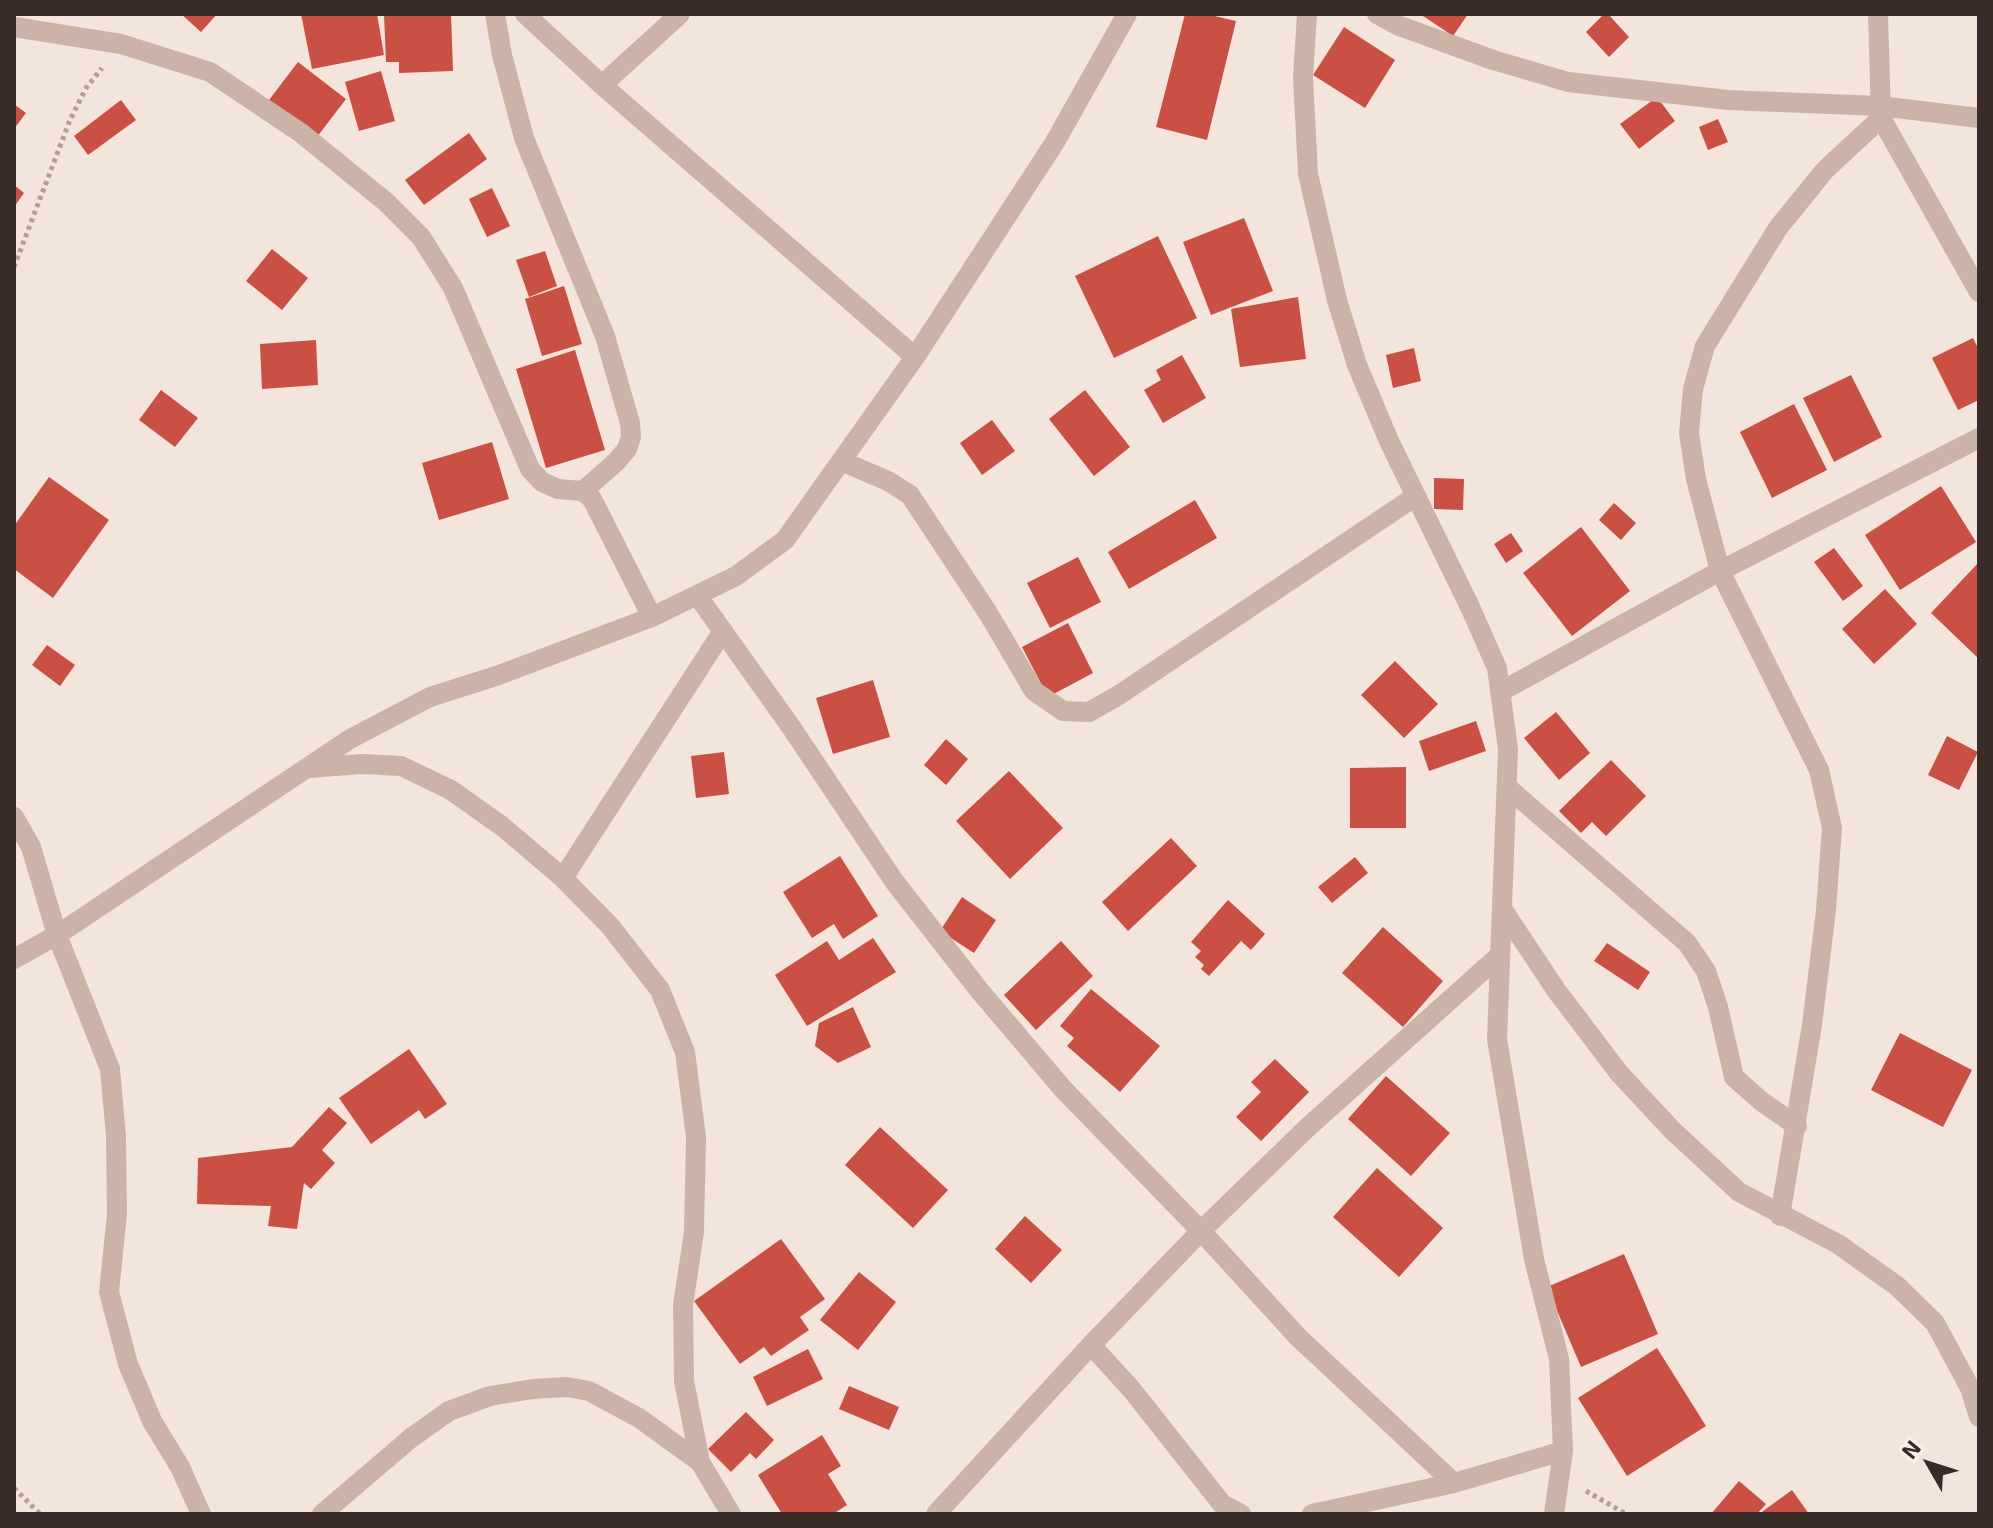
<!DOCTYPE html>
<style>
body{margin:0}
#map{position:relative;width:1993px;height:1528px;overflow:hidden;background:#f3e5dc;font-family:"Exo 2",sans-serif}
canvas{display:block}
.frame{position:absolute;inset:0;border:16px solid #382b28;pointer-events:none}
.north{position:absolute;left:1889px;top:1424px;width:80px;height:80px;-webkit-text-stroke:6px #faf0e9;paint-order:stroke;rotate:309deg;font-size:22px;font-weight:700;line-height:32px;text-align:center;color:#382b28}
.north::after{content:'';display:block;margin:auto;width:28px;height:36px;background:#382b28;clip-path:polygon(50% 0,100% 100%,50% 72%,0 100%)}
</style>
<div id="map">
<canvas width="1993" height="1528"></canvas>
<div class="frame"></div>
<div class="north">N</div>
</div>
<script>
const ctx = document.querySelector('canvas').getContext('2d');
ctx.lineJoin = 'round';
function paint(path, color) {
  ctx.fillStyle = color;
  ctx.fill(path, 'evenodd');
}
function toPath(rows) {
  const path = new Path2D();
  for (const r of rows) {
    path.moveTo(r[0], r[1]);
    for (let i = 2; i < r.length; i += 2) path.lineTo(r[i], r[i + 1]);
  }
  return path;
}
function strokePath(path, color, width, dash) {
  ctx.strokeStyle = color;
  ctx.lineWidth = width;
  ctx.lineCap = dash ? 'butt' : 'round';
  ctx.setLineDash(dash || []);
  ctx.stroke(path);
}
paint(toPath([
 [181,14,217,14,201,32],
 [301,14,377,14,384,55,312,69],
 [451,14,453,71,399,73,399,62,386,62,384,15],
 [1185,14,1206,14,1236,21,1207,140,1156,127],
 [1420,14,1468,14,1453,36],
 [1604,14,1608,14,1629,37,1609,57,1586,32],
 [1344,27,1395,60,1365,108,1313,75],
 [298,62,346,99,317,137,269,100],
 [381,71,395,121,359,131,345,82],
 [1657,97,1675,121,1639,149,1620,124],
 [121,100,136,120,88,155,74,136],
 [14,104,26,113,14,129],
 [1718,119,1728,142,1708,150,1699,127],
 [469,133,487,159,424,205,405,180],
 [14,185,24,193,14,207],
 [492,188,510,226,487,237,469,199],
 [1244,218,1273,291,1211,315,1183,242],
 [1158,236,1197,318,1114,358,1075,276],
 [272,249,308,278,282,310,246,281],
 [545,251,557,286,529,297,516,260],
 [564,286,582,344,542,356,525,299],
 [1298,297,1306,359,1240,367,1231,309],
 [1973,338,1979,350,1979,400,1958,410,1932,358],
 [316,340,318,385,262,389,260,344],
 [1414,348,1421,381,1393,388,1386,355],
 [575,350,605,450,546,468,516,369],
 [1182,355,1206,398,1163,423,1144,390,1161,380,1156,370],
 [1851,375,1882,437,1834,462,1803,398],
 [161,390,198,418,175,447,139,420],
 [1085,390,1130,447,1094,476,1049,419],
 [1794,404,1827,470,1772,498,1740,432],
 [992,420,1015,451,982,475,960,443],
 [492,442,509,499,439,520,422,463],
 [49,477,109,520,53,598,14,569,14,526],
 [1434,478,1464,479,1463,510,1434,509],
 [1941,486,1976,542,1900,590,1865,535],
 [1195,500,1217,538,1129,589,1108,552],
 [1614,503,1636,523,1621,540,1599,520],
 [1581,527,1630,591,1572,636,1523,573],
 [1511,533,1523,551,1506,563,1494,544],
 [1834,548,1863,586,1843,601,1814,562],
 [1078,557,1101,602,1050,628,1027,583],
 [1979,562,1979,659,1931,613],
 [1885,589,1917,624,1874,664,1842,629],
 [1068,623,1093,673,1048,697,1022,647],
 [47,645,75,665,60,686,32,665],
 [1395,661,1438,704,1404,738,1361,695],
 [873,680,890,737,833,754,816,698],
 [1556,712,1590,753,1559,780,1524,738],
 [1476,721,1486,751,1429,771,1419,741],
 [1947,736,1978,752,1959,790,1928,775],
 [946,739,968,759,946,785,924,765],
 [724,752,729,794,696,798,691,756],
 [1611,760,1646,796,1606,836,1592,822,1581,833,1559,811],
 [1406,767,1406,828,1350,828,1350,768],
 [1009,771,1063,828,1010,879,956,821],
 [1171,838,1197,866,1128,931,1102,902],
 [840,856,878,916,843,939,834,924,812,938,783,892],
 [1355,857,1368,873,1332,903,1318,887],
 [962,897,996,920,974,953,940,931],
 [1228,900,1265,934,1251,950,1241,941,1209,976,1201,969,1204,965,1195,957,1201,951,1191,942],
 [1383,927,1443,981,1403,1027,1342,973],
 [873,938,896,972,807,1026,775,975,827,941,839,960],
 [1061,941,1093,976,1036,1030,1004,995],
 [1607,943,1650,972,1638,990,1594,961],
 [1091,989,1160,1046,1120,1092,1067,1046,1074,1038,1060,1026],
 [853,1007,871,1047,838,1063,815,1046,819,1023],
 [1900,1033,1972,1070,1943,1127,1871,1090],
 [409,1049,447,1104,425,1119,419,1110,371,1144,339,1098],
 [1275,1059,1309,1092,1261,1141,1236,1117,1261,1092,1251,1082],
 [1386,1076,1450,1133,1411,1176,1348,1119],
 [329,1107,347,1123,322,1150,335,1163,311,1189,304,1183,297,1229,268,1226,271,1206,197,1204,198,1158,292,1147],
 [880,1127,948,1190,913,1228,845,1165],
 [1377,1168,1443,1228,1399,1277,1333,1217],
 [1025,1216,1062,1250,1031,1283,995,1249],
 [781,1239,825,1299,800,1317,809,1330,771,1356,764,1347,740,1364,694,1301],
 [1624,1254,1658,1334,1581,1367,1547,1287],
 [859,1272,896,1302,858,1350,820,1320],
 [1657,1348,1706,1426,1627,1476,1578,1398],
 [808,1349,823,1379,767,1406,753,1377],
 [849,1386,899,1407,889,1430,839,1409],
 [746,1412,774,1440,756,1459,750,1453,731,1472,708,1449],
 [822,1435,841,1466,828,1474,847,1505,833,1514,782,1514,758,1475],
 [1739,1481,1766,1504,1757,1514,1711,1514],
 [1792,1490,1809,1514,1759,1514]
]), '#ca5043');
strokePath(toPath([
 [14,267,70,120,86,88,102,68],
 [14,1488,40,1514],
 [1586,1491,1626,1514]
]), '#b89d92', 5, [4, 4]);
strokePath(toPath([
 [495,14,502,55,524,138,605,336,630,423,631,437,627,449,616,462,583,491],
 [525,14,602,85,915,357],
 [1307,14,1303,78,1308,174,1337,300,1357,365,1389,441,1470,607,1497,668,1508,749,1497,1039,1534,1259,1559,1359,1563,1451,1554,1514],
 [1377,14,1397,25,1493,60,1568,82,1728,100,1880,106,1979,118],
 [1878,14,1881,118,1979,292],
 [14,27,121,44,210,72,301,133,386,202,421,237,453,288,530,469,542,482,558,489,583,491,592,499,652,617],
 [602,85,680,14],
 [841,461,888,481,910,495,988,613,1034,691,1063,711,1089,712,1119,695,1416,496],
 [697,595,791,727,894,881,979,990,1063,1089,1201,1231,1298,1337,1454,1483],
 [1500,692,1720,571,1979,438],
 [308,768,362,764,401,766,451,790,503,827,563,878,610,926,660,990,685,1052,696,1137,694,1232,683,1305,684,1381,700,1462,731,1514],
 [1507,787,1687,943,1706,971,1718,1007,1734,1077,1761,1101,1797,1126],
 [14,817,31,847,57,935,110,1069,116,1136,117,1214,109,1292,128,1364,152,1421,180,1467,201,1514],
 [563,878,723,631],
 [1503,910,1556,990,1619,1073,1672,1130,1739,1192,1838,1244,1897,1286,1935,1323,1970,1388,1979,1417],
 [14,959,57,935,350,739,430,697,499,675,652,617,736,576,785,540,915,357,1055,142,1127,14],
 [1780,1216,1812,1025,1826,910,1832,828,1819,770,1720,571,1696,479,1689,433,1693,389,1705,346,1778,228,1825,170,1881,118],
 [1091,1345,1132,1390,1222,1504,1241,1514],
 [322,1514,411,1438,449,1411,490,1396,533,1389,567,1387,589,1391,639,1418,700,1462],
 [936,1514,1091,1345,1201,1231,1307,1128,1500,955],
 [1312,1514,1454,1483,1563,1451]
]), '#ccb3a7', 20);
</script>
